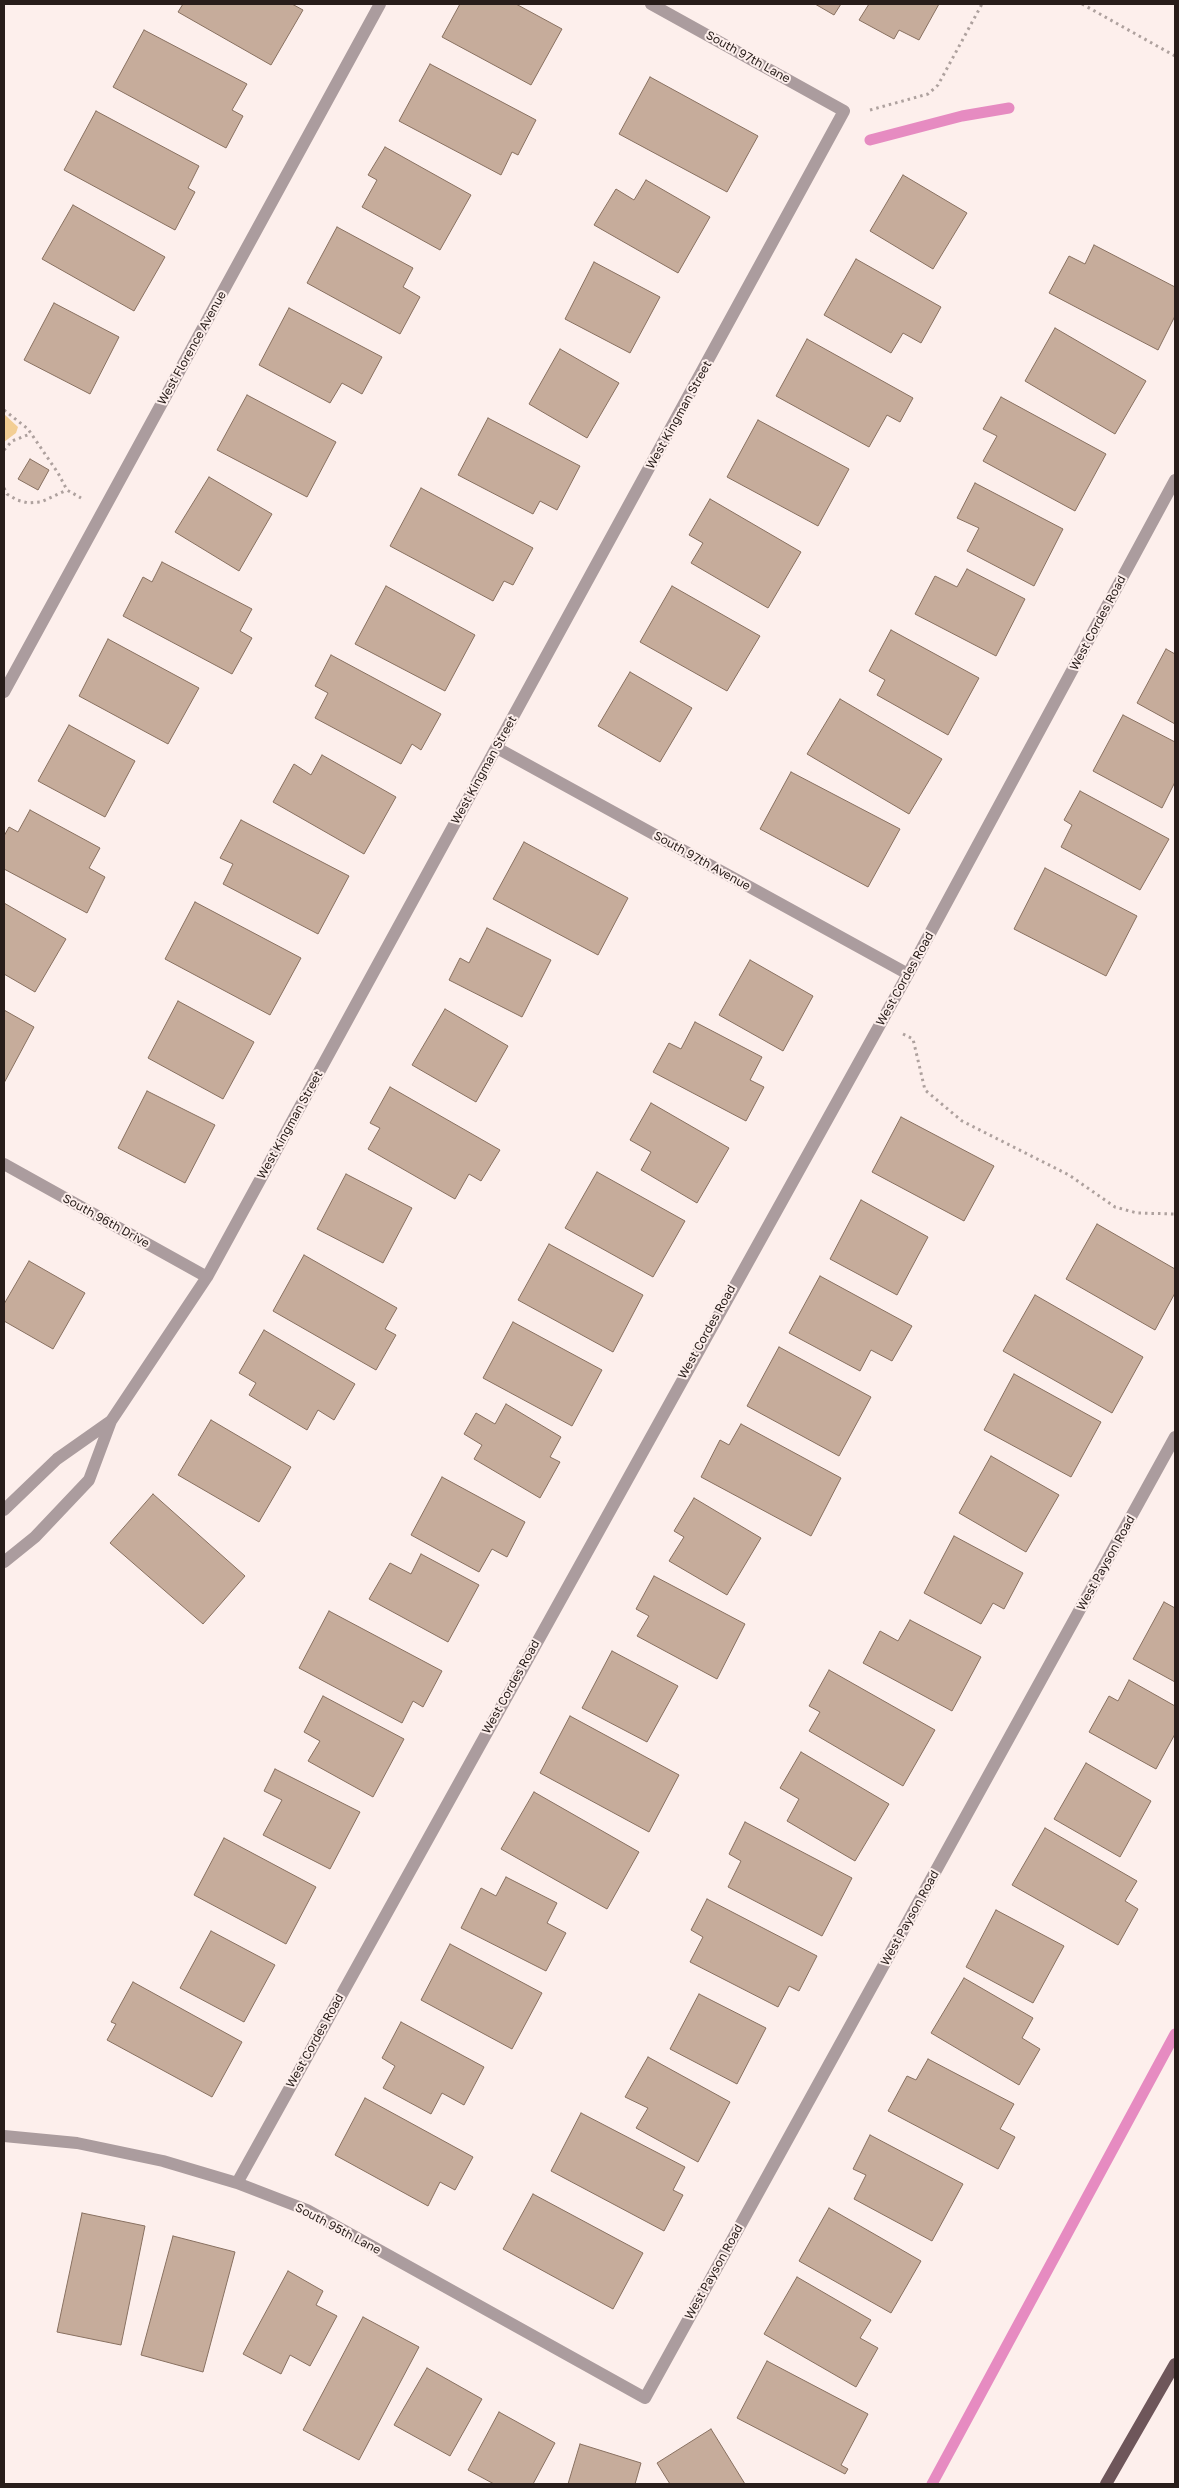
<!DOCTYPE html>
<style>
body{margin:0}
#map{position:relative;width:1179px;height:2488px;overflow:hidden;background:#fdefec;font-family:"Golos Text",sans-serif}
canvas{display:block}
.frame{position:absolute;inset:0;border:5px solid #281d1a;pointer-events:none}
</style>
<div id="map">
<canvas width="1179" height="2488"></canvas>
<div class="frame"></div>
</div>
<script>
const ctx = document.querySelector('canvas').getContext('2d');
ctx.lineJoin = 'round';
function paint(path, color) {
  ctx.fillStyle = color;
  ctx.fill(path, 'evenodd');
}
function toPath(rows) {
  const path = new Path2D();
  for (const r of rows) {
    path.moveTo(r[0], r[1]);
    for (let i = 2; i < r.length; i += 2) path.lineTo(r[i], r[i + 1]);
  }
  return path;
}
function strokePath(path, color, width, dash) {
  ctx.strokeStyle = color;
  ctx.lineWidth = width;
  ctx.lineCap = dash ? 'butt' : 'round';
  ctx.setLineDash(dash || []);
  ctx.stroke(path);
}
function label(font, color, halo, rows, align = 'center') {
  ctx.font = font + ' "Golos Text",sans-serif';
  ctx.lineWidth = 4;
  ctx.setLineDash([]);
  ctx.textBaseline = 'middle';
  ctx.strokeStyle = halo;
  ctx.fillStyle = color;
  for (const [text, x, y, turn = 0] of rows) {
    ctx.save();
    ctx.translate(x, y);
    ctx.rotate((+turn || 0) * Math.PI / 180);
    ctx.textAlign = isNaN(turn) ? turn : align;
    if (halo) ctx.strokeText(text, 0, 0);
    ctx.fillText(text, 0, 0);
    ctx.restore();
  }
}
paint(toPath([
 [4,414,18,427,16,433,4,442]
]), '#f3ce94');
strokePath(toPath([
 [870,140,962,116,1009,108],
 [932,2484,1175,2034]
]), '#e68bc1', 11);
const building = toPath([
 [183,4,292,4,303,10,271,65,178,12,183,4],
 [460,4,516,4,562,29,531,85,442,37,460,4],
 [815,4,841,4,834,15,815,4],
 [869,4,939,4,919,40,899,30,894,39,859,20,869,4],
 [144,30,247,84,232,110,243,116,226,148,113,87,144,30],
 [430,64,536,120,518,155,512,152,501,175,399,121,430,64],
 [650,77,758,136,727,192,619,134,650,77],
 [96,111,199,166,188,188,195,192,175,230,64,170,96,111],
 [385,147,471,195,440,250,362,207,377,180,368,175,385,147],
 [903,175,967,213,933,269,870,231,903,175],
 [646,180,710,217,678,273,594,225,616,189,634,200,646,180],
 [73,205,165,257,134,311,42,259,73,205],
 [337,227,413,268,403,287,420,297,400,334,307,283,337,227],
 [1094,245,1175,287,1175,316,1158,350,1049,293,1069,256,1085,264,1094,245],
 [856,259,941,307,921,343,903,333,891,353,824,315,856,259],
 [594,262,660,297,630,353,565,319,594,262],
 [54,303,119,337,90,394,24,360,54,303],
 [289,308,382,357,362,394,342,383,330,403,259,365,289,308],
 [1055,328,1146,381,1115,434,1025,381,1055,328],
 [807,339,913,398,900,422,887,415,869,447,776,396,807,339],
 [560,349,619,383,587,438,529,404,560,349],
 [247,395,336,442,307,497,217,450,247,395],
 [1001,397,1106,454,1075,511,983,461,997,436,983,429,1001,397],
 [488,418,580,466,557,510,540,501,533,514,458,475,488,418],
 [758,420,849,469,818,526,727,477,758,420],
 [30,459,49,470,38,490,18,479,30,459],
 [209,477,272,514,239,571,175,532,209,477],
 [975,483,1063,529,1034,586,967,551,979,528,957,518,975,483],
 [421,488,533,548,513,585,504,581,493,601,390,546,421,488],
 [710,499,801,552,768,608,691,563,703,543,689,535,710,499],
 [162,562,252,609,240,631,252,638,232,674,123,616,143,577,152,582,162,562],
 [967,569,1025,599,996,656,915,614,935,576,957,587,967,569],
 [386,586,475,635,445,691,355,644,386,586],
 [672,586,760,636,727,691,640,642,672,586],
 [891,630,979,678,948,735,877,695,885,680,869,671,891,630],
 [108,639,199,688,168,744,79,696,108,639],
 [1166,649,1175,654,1175,724,1137,703,1166,649],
 [331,655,441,714,421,750,412,744,401,764,315,718,328,693,315,686,331,655],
 [630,672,692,708,660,762,598,726,630,672],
 [840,699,942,759,909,814,807,754,840,699],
 [1123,715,1175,742,1175,782,1162,808,1093,771,1123,715],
 [69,725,135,761,105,817,38,781,69,725],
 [322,755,396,797,364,854,273,802,294,764,311,775,322,755],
 [791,772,900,829,868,887,760,829,791,772],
 [1080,791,1169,839,1140,890,1061,847,1072,825,1064,820,1080,791],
 [30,810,100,848,89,868,105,877,87,913,4,869,4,836,9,827,18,832,30,810],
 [241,820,349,876,318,934,223,884,233,864,220,858,241,820],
 [524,842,628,898,598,955,493,899,524,842],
 [1045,868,1137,916,1106,976,1014,929,1045,868],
 [195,902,301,958,270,1015,165,959,195,902],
 [4,903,66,939,35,992,4,974,4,903],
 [487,928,551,960,522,1017,449,980,460,958,469,963,487,928],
 [750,960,813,996,783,1051,719,1015,750,960],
 [178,1001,254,1042,223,1099,148,1058,178,1001],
 [445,1009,508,1046,476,1102,412,1065,445,1009],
 [4,1010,34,1027,4,1083,4,1010],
 [695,1022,762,1057,750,1080,764,1087,746,1121,653,1072,669,1043,681,1049,695,1022],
 [390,1087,500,1150,481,1181,469,1174,455,1199,368,1149,380,1128,370,1123,390,1087],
 [147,1091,215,1125,185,1183,118,1148,147,1091],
 [651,1103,729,1148,697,1203,641,1170,651,1152,630,1140,651,1103],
 [901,1117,994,1166,964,1221,872,1172,901,1117],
 [597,1172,685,1221,653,1277,565,1228,597,1172],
 [346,1174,412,1208,383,1263,317,1229,346,1174],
 [861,1200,928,1237,897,1295,830,1259,861,1200],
 [1097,1224,1175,1269,1175,1293,1155,1330,1066,1279,1097,1224],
 [549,1244,643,1295,613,1352,518,1300,549,1244],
 [304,1255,397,1308,385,1329,396,1335,376,1370,273,1311,304,1255],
 [29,1261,85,1293,53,1349,4,1321,4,1304,29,1261],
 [820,1276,912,1326,892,1361,871,1350,860,1371,789,1333,820,1276],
 [1035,1295,1143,1357,1112,1413,1003,1351,1035,1295],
 [513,1322,602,1370,572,1426,483,1378,513,1322],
 [264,1330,355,1384,334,1420,318,1410,307,1430,249,1395,256,1383,239,1373,264,1330],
 [779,1347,871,1397,839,1456,747,1406,779,1347],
 [1014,1374,1101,1422,1071,1477,984,1430,1014,1374],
 [506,1404,561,1437,550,1457,560,1462,540,1498,474,1459,482,1445,464,1434,476,1413,495,1424,506,1404],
 [211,1420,291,1467,259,1522,178,1475,211,1420],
 [741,1424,841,1478,811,1536,701,1477,720,1440,729,1445,741,1424],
 [991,1456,1059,1495,1026,1552,959,1513,991,1456],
 [442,1477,525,1522,507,1557,492,1549,479,1572,411,1535,442,1477],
 [153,1494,245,1576,203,1624,110,1543,153,1494],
 [694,1498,761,1538,727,1595,669,1561,684,1537,674,1531,694,1498],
 [954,1536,1023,1573,1004,1609,993,1603,981,1624,924,1593,954,1536],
 [421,1554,479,1585,448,1642,369,1599,390,1563,411,1574,421,1554],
 [654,1576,745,1624,717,1679,637,1636,649,1616,636,1609,654,1576],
 [1164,1602,1175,1608,1175,1682,1133,1659,1164,1602],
 [329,1611,442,1671,423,1707,413,1701,402,1723,299,1668,329,1611],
 [910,1620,981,1657,952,1711,863,1663,880,1631,898,1641,910,1620],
 [612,1651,678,1686,647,1742,582,1708,612,1651],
 [829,1670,935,1730,903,1786,809,1731,820,1712,809,1706,829,1670],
 [1129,1680,1175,1706,1175,1734,1156,1769,1089,1732,1109,1696,1118,1701,1129,1680],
 [323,1696,404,1739,373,1797,308,1761,320,1741,304,1732,323,1696],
 [570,1716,679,1775,649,1832,540,1773,570,1716],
 [801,1752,889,1804,855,1861,787,1821,799,1799,780,1788,801,1752],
 [1086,1763,1151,1801,1120,1857,1054,1819,1086,1763],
 [275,1769,360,1812,330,1869,263,1835,282,1800,264,1791,275,1769],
 [534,1792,639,1852,607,1909,501,1849,534,1792],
 [745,1822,852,1878,822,1936,728,1887,741,1861,729,1854,745,1822],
 [1045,1828,1137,1881,1125,1901,1138,1909,1118,1945,1012,1885,1045,1828],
 [224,1838,316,1887,286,1944,194,1895,224,1838],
 [506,1877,557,1903,547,1923,566,1933,546,1971,461,1928,481,1888,496,1896,506,1877],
 [707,1899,817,1956,799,1991,789,1986,778,2007,690,1962,703,1937,691,1930,707,1899],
 [996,1910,1064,1946,1033,2003,966,1967,996,1910],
 [211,1931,275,1965,244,2022,180,1988,211,1931],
 [450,1944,542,1993,512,2049,421,2000,450,1944],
 [964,1978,1033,2018,1022,2038,1040,2049,1019,2085,931,2033,964,1978],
 [133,1982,242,2042,212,2097,107,2040,116,2024,111,2022,133,1982],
 [699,1994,766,2028,737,2084,670,2049,699,1994],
 [401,2022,484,2067,464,2105,442,2093,431,2114,383,2088,395,2066,382,2058,401,2022],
 [648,2057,730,2102,698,2162,636,2128,648,2108,625,2097,648,2057],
 [928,2059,1014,2104,1000,2129,1015,2137,998,2169,888,2111,907,2076,916,2080,928,2059],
 [365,2098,473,2157,455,2190,440,2182,428,2206,335,2155,365,2098],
 [581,2113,685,2167,673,2190,683,2195,664,2231,551,2171,581,2113],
 [870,2135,963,2184,932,2241,854,2199,866,2175,853,2169,870,2135],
 [533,2194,643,2253,613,2309,503,2249,533,2194],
 [829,2208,921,2261,891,2313,799,2261,829,2208],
 [82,2213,145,2226,121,2345,57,2332,82,2213],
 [173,2236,235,2252,203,2372,141,2355,173,2236],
 [288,2271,323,2291,316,2305,337,2316,310,2366,290,2355,281,2374,243,2354,288,2271],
 [797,2277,871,2320,860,2338,878,2348,856,2387,764,2334,797,2277],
 [363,2317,419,2347,359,2460,303,2430,363,2317],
 [767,2361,868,2414,841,2465,848,2469,845,2474,737,2418,767,2361],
 [427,2368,482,2399,450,2456,394,2425,427,2368],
 [499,2412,555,2443,533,2484,494,2484,468,2470,499,2412],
 [711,2429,745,2484,670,2484,657,2463,711,2429],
 [580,2444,641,2463,635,2484,568,2484,580,2444]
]);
paint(building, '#c6ac9b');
strokePath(building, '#887060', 1);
strokePath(toPath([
 [1082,4,1175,56],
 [870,110,928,94,938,85,982,4],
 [4,410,28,429,58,473,67,490,81,498],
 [4,450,12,441,30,434],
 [4,488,7,494,17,500,28,503,41,502,67,490],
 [903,1034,913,1039,925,1090,962,1121,1069,1175,1115,1207,1137,1213,1175,1214]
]), '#aea19e', 3, [2.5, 4]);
strokePath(toPath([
 [4,692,380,4],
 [497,748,908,974],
 [4,1164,207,1277],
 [4,1510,57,1459,111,1421],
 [4,1562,35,1537,89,1480,111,1421,207,1277,844,111,651,4],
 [4,2136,77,2143,163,2161,237,2183,307,2210,645,2398,1175,1437],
 [237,2183,908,974,1175,480]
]), '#ab9c9e', 12);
strokePath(toPath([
 [1106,2484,1175,2364]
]), '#6e565a', 12);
label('12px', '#281d1a', '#fdefec', [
 ["South 97th Lane",748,57,29],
 ["West Florence Avenue",192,348,-61],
 ["West Kingman Street",679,415,-61],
 ["West Cordes Road",1098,623,-62],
 ["West Kingman Street",484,770,-61],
 ["South 97th Avenue",702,861,29],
 ["West Cordes Road",905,979,-61],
 ["West Kingman Street",290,1125,-61],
 ["South 96th Drive",106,1221,29],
 ["West Cordes Road",707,1332,-61],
 ["West Payson Road",1106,1563,-61],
 ["West Cordes Road",511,1687,-61],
 ["West Payson Road",910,1918,-61],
 ["West Cordes Road",315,2041,-61],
 ["South 95th Lane",338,2229,28],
 ["West Payson Road",714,2272,-61]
]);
</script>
